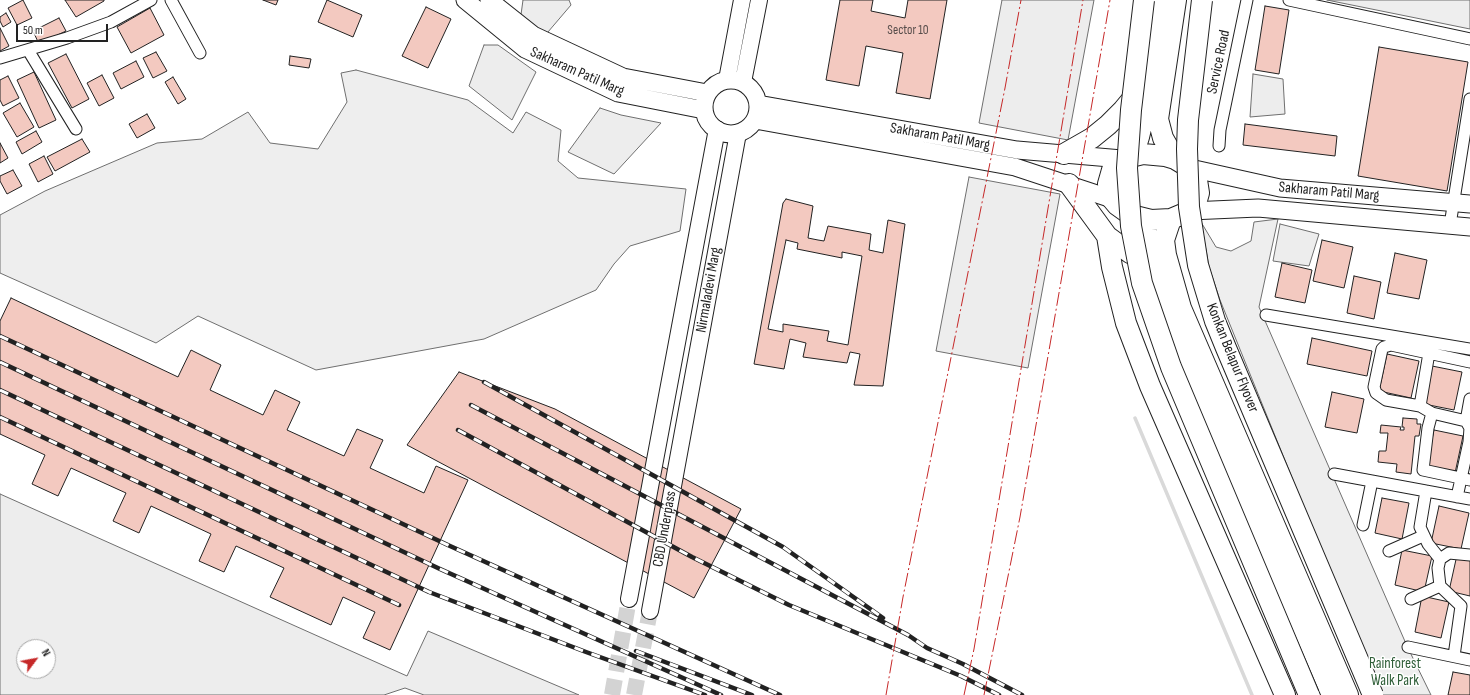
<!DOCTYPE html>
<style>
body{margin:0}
#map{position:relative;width:1470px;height:695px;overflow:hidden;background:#fff;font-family:"Sofia Sans Condensed",sans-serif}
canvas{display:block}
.north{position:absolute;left:16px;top:639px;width:40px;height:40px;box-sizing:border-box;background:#fff;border:1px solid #a7a7a7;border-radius:50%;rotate:58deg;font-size:11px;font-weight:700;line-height:16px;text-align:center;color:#222}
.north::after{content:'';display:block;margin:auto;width:14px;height:18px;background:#c62828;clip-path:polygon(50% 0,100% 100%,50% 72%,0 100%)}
.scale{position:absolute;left:16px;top:24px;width:92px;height:18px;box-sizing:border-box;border:2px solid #222;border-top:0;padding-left:5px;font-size:12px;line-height:14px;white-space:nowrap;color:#222;-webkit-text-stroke:3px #fff;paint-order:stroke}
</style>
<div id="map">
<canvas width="1470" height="695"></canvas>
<div class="north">N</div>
<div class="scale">50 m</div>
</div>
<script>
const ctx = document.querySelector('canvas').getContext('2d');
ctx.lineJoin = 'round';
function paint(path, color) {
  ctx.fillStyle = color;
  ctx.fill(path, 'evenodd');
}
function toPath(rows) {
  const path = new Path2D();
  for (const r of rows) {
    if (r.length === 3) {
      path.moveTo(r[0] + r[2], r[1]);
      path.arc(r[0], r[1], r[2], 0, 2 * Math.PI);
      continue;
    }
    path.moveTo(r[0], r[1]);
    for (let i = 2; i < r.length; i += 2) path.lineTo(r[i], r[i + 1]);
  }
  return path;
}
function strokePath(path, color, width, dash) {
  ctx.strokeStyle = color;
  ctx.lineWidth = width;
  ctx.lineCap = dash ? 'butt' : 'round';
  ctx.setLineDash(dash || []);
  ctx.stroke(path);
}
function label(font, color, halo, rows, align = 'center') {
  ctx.font = font + ' "Sofia Sans Condensed",sans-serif';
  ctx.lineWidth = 3;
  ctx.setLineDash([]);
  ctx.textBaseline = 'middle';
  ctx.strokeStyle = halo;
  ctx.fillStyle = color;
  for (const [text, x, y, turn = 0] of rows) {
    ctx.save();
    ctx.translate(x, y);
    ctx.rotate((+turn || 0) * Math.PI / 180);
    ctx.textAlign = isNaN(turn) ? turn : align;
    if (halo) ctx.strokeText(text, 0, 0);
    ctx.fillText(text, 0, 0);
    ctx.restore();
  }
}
const green = toPath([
 [1327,0,1470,0,1470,29,1416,18,1327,0],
 [356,70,468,100,513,133,526,112,561,130,558,161,578,178,686,189,680,231,630,246,614,264,596,290,484,339,316,370,198,316,156,343,0,273,0,215,45,191,157,143,202,139,248,112,270,143,318,149,347,102,341,73,356,70],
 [1278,219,1259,307,1407,646,1431,695,1380,695,1220,300,1209,267,1201,222,1216,247,1231,251,1251,241,1254,222,1278,219]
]);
paint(green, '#eee');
strokePath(green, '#6f6f6f', 1);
const parking = toPath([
 [523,0,569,0,571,5,542,39,520,22,523,0],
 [1002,0,1094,0,1068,140,979,123,1002,0],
 [484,45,498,45,536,72,512,120,469,86,484,45],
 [1253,74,1283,79,1285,114,1250,117,1253,74],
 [600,108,621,115,661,123,614,174,568,152,600,108],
 [969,177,1060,194,1028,368,936,351,969,177],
 [1280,224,1319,234,1309,266,1273,261,1280,224],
 [0,494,407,676,428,631,579,695,424,695,405,688,384,695,0,695,0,494],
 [24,647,48,647,48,671,24,671,24,647]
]);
paint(parking, '#ededed');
strokePath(parking, '#6f6f6f', 1);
strokePath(toPath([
 [1135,418,1252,695]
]), '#d9d9d9', 3.5);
const building = toPath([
 [23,0,32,18,17,25,8,8,23,0],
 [65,0,104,0,104,1,76,17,65,0],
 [263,0,278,0,276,5,263,0],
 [327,0,362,15,353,37,318,22,327,0],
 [840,0,873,0,871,11,905,18,908,0,947,0,930,99,896,93,903,53,866,46,859,86,826,80,840,0],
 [1265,6,1289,10,1279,74,1255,70,1265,6],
 [426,7,451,19,428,68,402,56,426,7],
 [150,8,164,35,131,53,117,27,150,8],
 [6,13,11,22,3,27,0,21,0,17,6,13],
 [59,18,66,31,39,44,33,31,59,18],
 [0,28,9,46,0,51,0,28],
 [1379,47,1468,62,1447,191,1358,176,1379,47],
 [156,52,167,71,153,78,143,58,156,52],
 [66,54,89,99,72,108,48,63,66,54],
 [290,56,311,59,309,68,289,65,290,56],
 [136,61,144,77,121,89,113,73,136,61],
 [34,72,56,120,39,128,17,80,34,72],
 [102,75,114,98,99,106,87,83,102,75],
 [8,76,19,98,3,106,0,100,0,80,8,76],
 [173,77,186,99,178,104,165,82,173,77],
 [20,103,34,127,17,137,3,113,20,103],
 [147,114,155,128,137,138,129,124,147,114],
 [1245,124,1337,136,1335,156,1243,145,1245,124],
 [36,131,42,142,22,154,16,142,36,131],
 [82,139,90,152,55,171,47,157,82,139],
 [0,143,8,158,0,163,0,143],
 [44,156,53,174,38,182,29,164,44,156],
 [13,170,22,186,7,194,0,181,0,176,13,170],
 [786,199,813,206,808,238,818,240,824,241,828,226,871,234,869,250,883,253,888,220,905,224,883,386,854,385,860,354,850,352,847,363,803,357,806,343,790,339,784,369,754,364,783,203,786,199],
 [786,240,798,243,797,249,842,258,842,252,862,256,848,345,827,341,829,331,783,324,783,332,768,329,786,240],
 [1322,240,1353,247,1344,288,1313,281,1322,240],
 [1395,253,1427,260,1419,299,1387,293,1395,253],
 [1282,263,1312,270,1305,303,1275,297,1282,263],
 [1354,276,1381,282,1374,319,1347,313,1354,276],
 [11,298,178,377,191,350,221,365,210,390,263,415,275,390,300,402,287,430,344,456,357,429,383,440,370,468,424,493,436,466,468,480,390,650,363,638,375,612,343,597,331,625,270,597,284,568,236,546,224,572,199,561,211,534,151,506,139,533,113,521,126,493,71,468,58,496,32,484,45,455,0,434,0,321,11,298],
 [1312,338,1372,351,1367,376,1307,364,1312,338],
 [1387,354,1419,361,1411,398,1379,391,1387,354],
 [1432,366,1462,372,1454,410,1424,404,1432,366],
 [459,372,555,409,741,509,694,598,407,445,459,372],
 [1332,392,1364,399,1357,433,1325,427,1332,392],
 [1403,418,1417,419,1417,424,1421,424,1419,436,1415,436,1411,474,1396,472,1397,464,1378,462,1379,451,1386,451,1388,433,1380,433,1381,425,1401,427,1400,430,1404,430,1404,427,1402,427,1403,418],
 [1434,430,1463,436,1455,473,1426,467,1434,430],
 [1382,498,1409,503,1402,539,1375,533,1382,498],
 [1439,506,1469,513,1461,549,1431,543,1439,506],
 [1402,550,1432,556,1424,592,1395,585,1402,550],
 [1457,555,1470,558,1470,596,1449,591,1457,555],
 [1422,596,1449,602,1441,638,1415,632,1422,596],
 [1453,672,1470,675,1470,695,1448,695,1453,672]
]);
paint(building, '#f3c9c0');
strokePath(building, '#222', 1);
strokePath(toPath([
 [612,695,629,599],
 [634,695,650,611]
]), '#d3d3d3', 16, [16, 8]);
const street = toPath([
 [171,0,200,53],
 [1289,0,1470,39],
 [28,50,76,129],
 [0,58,67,38,111,22,151,0],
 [1219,146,1220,130,1247,0],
 [1450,225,1470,99],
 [1266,315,1470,349],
 [1470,362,1391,345,1384,347,1382,349,1374,387,1376,393,1386,400,1420,406,1432,413,1470,422],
 [1420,406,1430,347],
 [1432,413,1428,428,1423,470,1470,480],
 [1334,474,1470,499],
 [1426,491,1420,527,1428,544,1440,559],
 [1457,497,1469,442,1470,428,1466,421,1470,399],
 [1363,525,1372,481],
 [1389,551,1423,536],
 [1411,599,1440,586],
 [1461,606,1440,586,1438,568,1440,559,1449,553,1470,555],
 [1408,647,1470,660],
 [1454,656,1461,606]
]);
const secondary = toPath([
 [727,80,742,0],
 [743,82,759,0],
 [629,599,717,129],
 [650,611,738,133]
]);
const primary = toPath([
 [465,0,525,49,618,93,704,110],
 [489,0,533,35,623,77,707,93],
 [731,107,27],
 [758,104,1017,150,1122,159],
 [755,120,1015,167,1112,199],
 [1190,168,1280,188,1470,204],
 [1190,211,1258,208,1470,227]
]);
const highway = toPath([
 [1064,154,1092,138,1108,125,1123,110,1138,92],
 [1143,154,1165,156,1175,159,1190,168,1197,180,1199,193,1197,200,1190,211,1171,219,1151,220,1131,215,1117,205,1112,199,1108,184,1112,170,1122,159,1143,154],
 [1133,156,1139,137,1144,116,1161,0],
 [1175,159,1163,138,1158,119,1176,0],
 [1069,184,1107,236,1130,253,1150,263],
 [1144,219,1153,264,1167,313,1332,695],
 [1171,219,1164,240,1166,255,1181,308,1348,695],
 [1107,236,1112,267,1126,323,1150,386,1285,695]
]);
strokePath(street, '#222', 13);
strokePath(secondary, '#222', 18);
strokePath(primary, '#222', 19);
strokePath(highway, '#222', 22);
strokePath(street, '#fff', 11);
strokePath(secondary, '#fff', 16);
strokePath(primary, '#fff', 17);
strokePath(highway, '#fff', 20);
const rail = toPath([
 [0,336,450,546,780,695],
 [0,362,440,569,721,695],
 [484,382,783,547,883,618],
 [0,390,429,592,586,652,705,695],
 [471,405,908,635,927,648,963,664,1022,695],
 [0,417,399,605],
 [458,430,692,557,789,605,961,676,999,695],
 [636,651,752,695]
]);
strokePath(rail, '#222', 4.5);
strokePath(rail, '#fff', 3, [9]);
const highwayBridge = toPath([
 [1144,0,1131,110,1127,168,1131,226,1142,283,1171,367,1309,695],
 [1202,0,1188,120,1187,149,1189,207,1198,265,1215,321,1226,348,1373,695]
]);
strokePath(highwayBridge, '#222', 22, []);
strokePath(highwayBridge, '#fff', 20);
strokePath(toPath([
 [886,695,903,597,1005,88,1021,0],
 [964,695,974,649,1083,0],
 [984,695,1020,517,1110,0]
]), '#c62828', 1, [14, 3, 2, 3]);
label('13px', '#564c4a', null, [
 ["Sector 10",908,31]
]);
label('15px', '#222', '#fff', [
 ["Service Road",1219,62,-78],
 ["Sakharam Patil Marg",577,72,24],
 ["Sakharam Patil Marg",940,137,10],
 ["Sakharam Patil Marg",1329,192,5],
 ["Nirmaladevi Marg",709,290,-80],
 ["Konkan Belapur Flyover",1232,358,68],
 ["CBD Underpass",665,529,-80]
]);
label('15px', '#2f5e38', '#fff', [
 ["Rainforest",1395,664],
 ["Walk Park",1395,681]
]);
</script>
